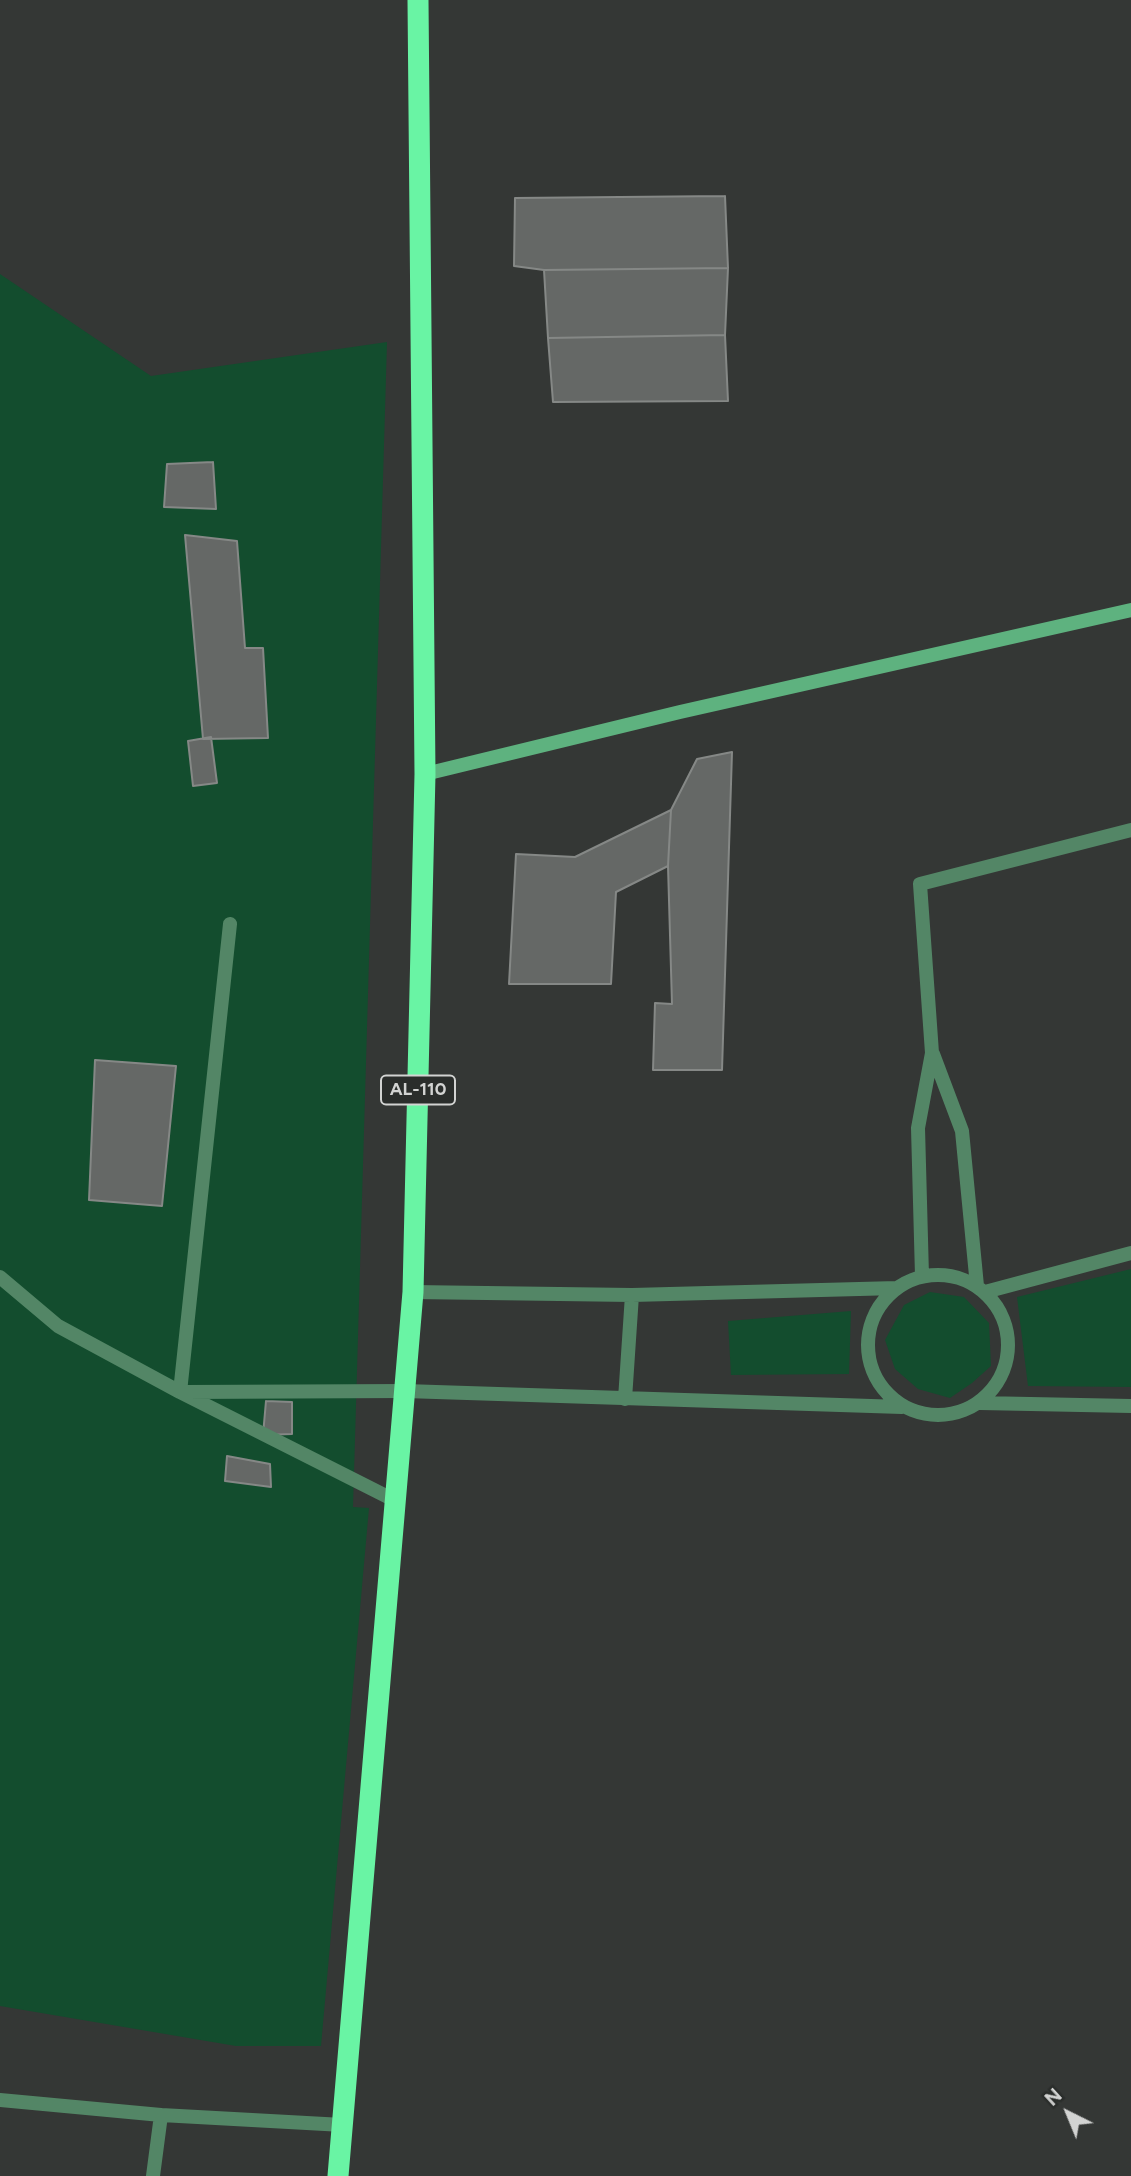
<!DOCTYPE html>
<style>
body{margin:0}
#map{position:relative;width:1131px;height:2176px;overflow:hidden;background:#343735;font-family:Figtree,sans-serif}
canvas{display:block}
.north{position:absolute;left:1033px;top:2078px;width:70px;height:70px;-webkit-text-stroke:5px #2a2d2b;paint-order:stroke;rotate:317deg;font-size:19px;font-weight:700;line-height:28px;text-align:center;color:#d2d3d2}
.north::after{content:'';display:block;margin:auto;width:24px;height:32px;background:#d2d3d2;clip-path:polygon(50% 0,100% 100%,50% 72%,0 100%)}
</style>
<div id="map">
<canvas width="1131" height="2176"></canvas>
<div class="north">N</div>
</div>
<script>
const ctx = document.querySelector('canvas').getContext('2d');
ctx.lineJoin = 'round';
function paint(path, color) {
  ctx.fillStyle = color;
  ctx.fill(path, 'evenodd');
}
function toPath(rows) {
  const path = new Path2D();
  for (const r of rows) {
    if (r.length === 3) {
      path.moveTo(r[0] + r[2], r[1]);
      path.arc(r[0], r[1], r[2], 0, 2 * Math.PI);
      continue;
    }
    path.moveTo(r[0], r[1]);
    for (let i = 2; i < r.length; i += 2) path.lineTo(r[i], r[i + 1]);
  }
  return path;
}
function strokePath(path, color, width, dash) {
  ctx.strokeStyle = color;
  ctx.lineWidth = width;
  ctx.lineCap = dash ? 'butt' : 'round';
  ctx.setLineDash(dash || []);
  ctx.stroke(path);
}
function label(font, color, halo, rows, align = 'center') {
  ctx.font = font + ' Figtree,sans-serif';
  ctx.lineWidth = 7;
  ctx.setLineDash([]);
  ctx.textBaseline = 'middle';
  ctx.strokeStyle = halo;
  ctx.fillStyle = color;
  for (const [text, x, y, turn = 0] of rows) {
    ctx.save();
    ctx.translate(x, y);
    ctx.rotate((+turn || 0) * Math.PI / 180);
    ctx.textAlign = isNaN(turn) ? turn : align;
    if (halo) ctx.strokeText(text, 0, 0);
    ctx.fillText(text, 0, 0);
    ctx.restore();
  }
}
paint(toPath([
 [0,274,151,376,387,342,353,1507,369,1508,321,2046,236,2046,0,2006],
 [1131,1269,1131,1387,1028,1386,1017,1297],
 [930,1292,964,1297,989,1323,991,1366,972,1383,950,1398,918,1389,895,1369,885,1340,904,1305],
 [851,1311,849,1374,731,1375,728,1321]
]), '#134d2e');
const building = toPath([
 [725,196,728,268,544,270,514,266,515,198,725,196],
 [728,268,725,335,548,338,544,270,728,268],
 [725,335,728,401,553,402,548,338,725,335],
 [213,462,216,509,164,507,167,464,213,462],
 [185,535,237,541,245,648,263,648,268,738,203,739,185,535],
 [211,737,217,783,193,786,188,741,211,737],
 [732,752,722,1070,653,1070,655,1003,672,1004,668,866,671,810,697,759,732,752],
 [671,810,668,866,616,892,611,984,509,984,516,854,575,857,671,810],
 [95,1060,176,1066,162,1206,89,1200,95,1060],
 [266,1401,292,1402,292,1434,263,1435,266,1401],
 [227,1456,270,1464,271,1487,225,1481,227,1456]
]);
paint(building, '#656866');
strokePath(building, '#858886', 2);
strokePath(toPath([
 [0,1277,58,1326,180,1392,394,1500],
 [180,1392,230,924],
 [185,1392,405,1391]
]), '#538666', 14);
strokePath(toPath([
 [933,1054,962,1131,977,1286],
 [938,1345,70],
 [922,1276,918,1128,932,1053,920,884,1131,830],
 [413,1292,632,1295,897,1288],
 [985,1292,1131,1253],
 [405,1391,902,1407],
 [625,1399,632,1295],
 [980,1403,1131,1406],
 [0,2100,161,2115,343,2125],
 [153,2176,161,2115]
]), '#538666', 14);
strokePath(toPath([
 [425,774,680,712,1131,610]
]), '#5eb27f', 14);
strokePath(toPath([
 [338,2176,413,1292,425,774,418,0]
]), '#69f4a4', 21);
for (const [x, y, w] of [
 [418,1090,74]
]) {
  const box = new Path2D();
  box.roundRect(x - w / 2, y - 14.5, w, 29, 5);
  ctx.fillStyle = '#2a2d2b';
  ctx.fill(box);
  strokePath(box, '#d2d3d2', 2);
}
label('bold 18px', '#d2d3d2', null, [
 ["AL-110",418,1090]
]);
</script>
